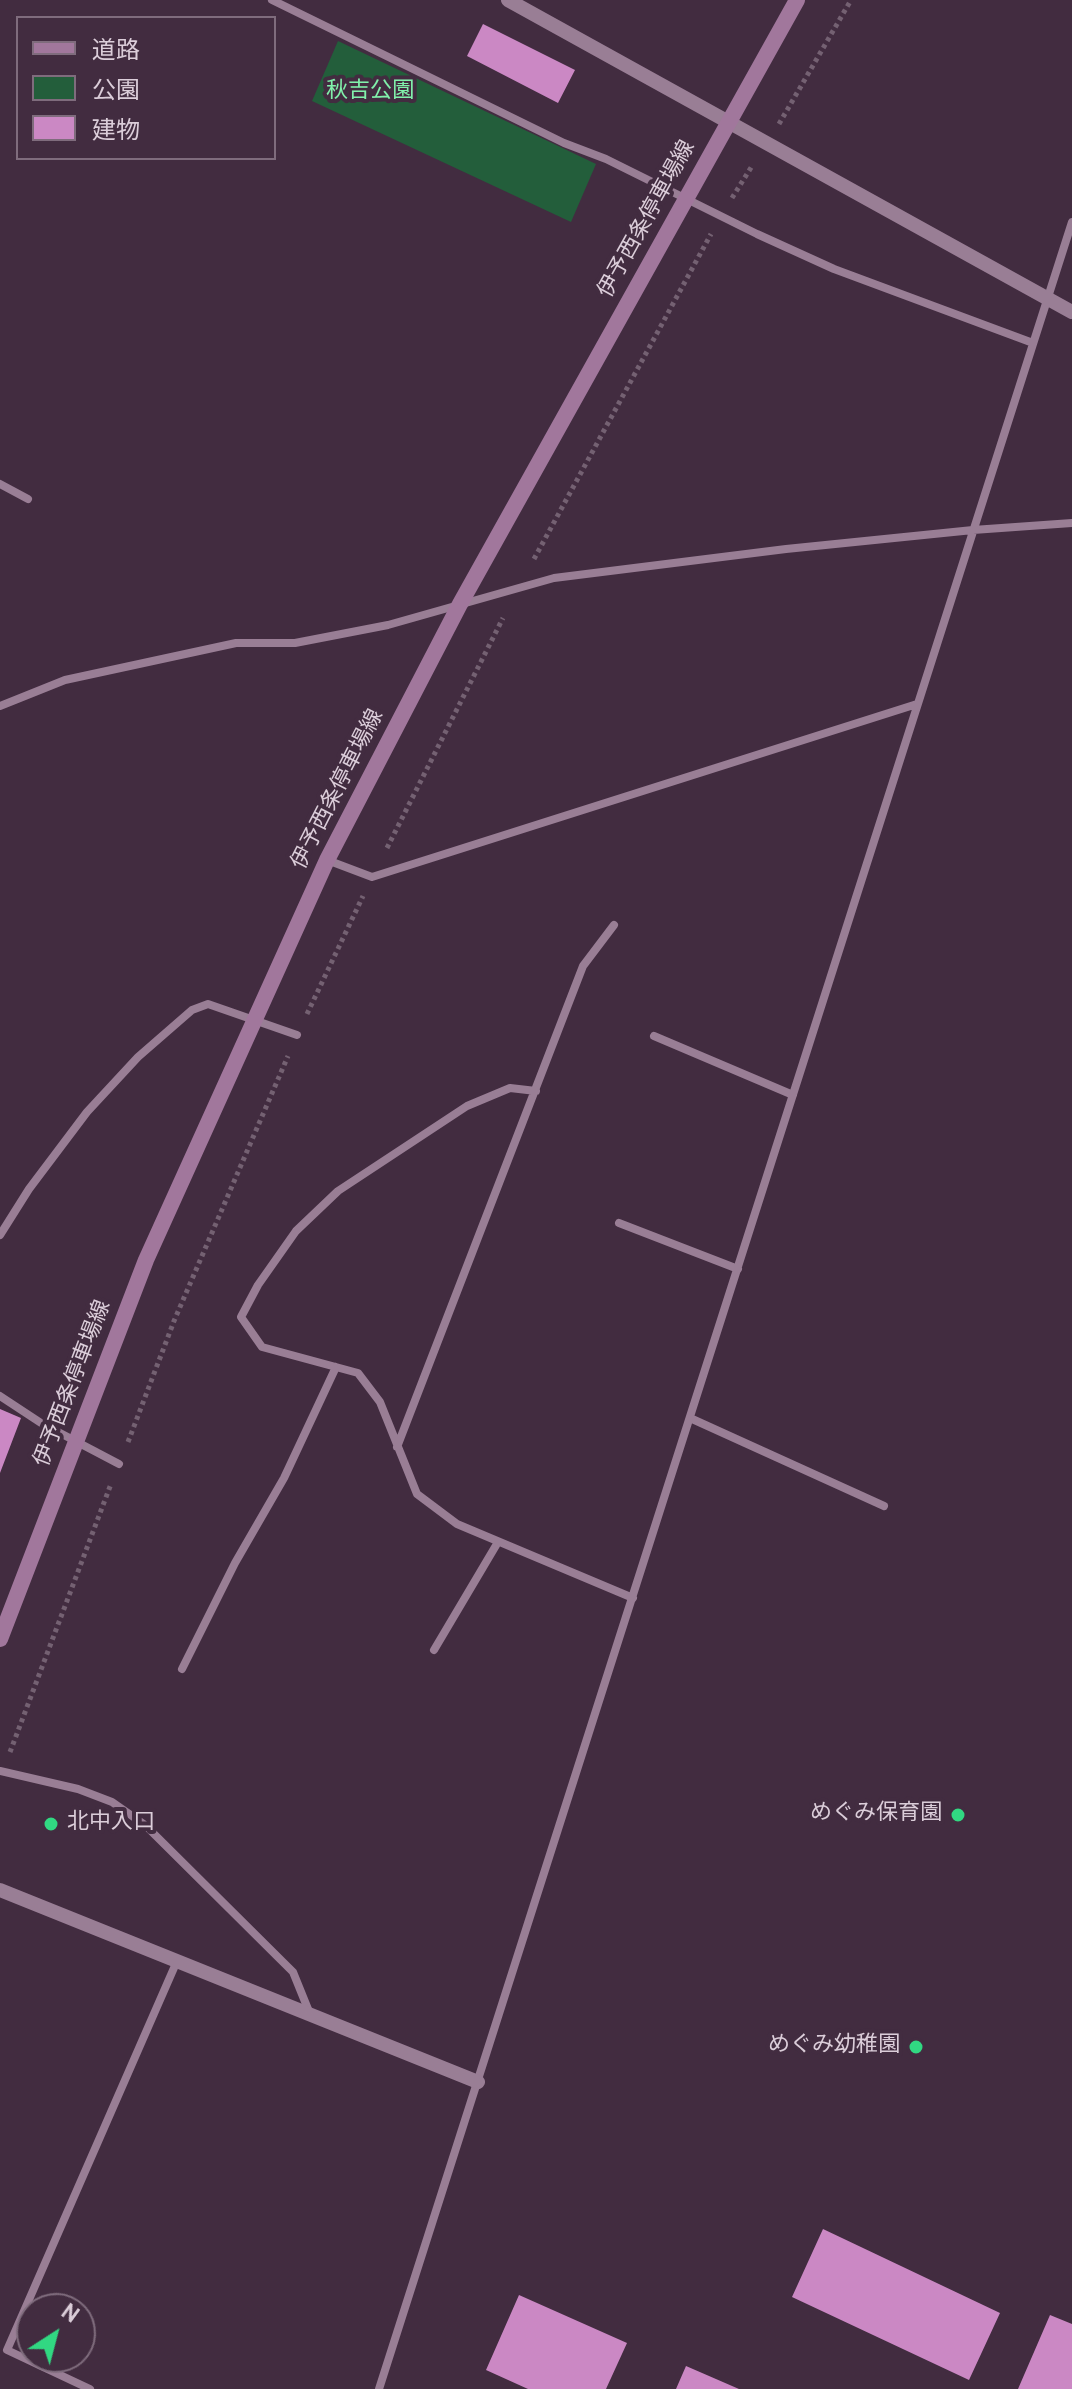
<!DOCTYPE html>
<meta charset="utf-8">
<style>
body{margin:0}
#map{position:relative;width:1072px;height:2389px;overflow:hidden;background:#422c40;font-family:Overpass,"Noto Sans JP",sans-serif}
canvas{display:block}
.legend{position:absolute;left:16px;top:16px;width:260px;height:144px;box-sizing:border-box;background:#422c40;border:2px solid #7f6c7d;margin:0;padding:10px 14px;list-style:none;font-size:24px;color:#dbcdd9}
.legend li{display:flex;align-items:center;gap:16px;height:40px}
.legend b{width:40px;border:2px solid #7f6c7d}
.north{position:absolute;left:16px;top:2293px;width:80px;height:80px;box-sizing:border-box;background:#422c40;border:2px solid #7f6c7d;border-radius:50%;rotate:36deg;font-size:22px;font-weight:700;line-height:32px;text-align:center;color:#dbcdd9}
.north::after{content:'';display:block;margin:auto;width:28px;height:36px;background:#31d882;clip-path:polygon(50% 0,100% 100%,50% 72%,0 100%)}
</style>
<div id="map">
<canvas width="1072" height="2389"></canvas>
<ul class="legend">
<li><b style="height:10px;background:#a1779c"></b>道路</li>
<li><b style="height:22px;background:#235e3b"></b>公園</li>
<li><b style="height:22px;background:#cb88c4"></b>建物</li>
</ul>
<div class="north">N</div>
</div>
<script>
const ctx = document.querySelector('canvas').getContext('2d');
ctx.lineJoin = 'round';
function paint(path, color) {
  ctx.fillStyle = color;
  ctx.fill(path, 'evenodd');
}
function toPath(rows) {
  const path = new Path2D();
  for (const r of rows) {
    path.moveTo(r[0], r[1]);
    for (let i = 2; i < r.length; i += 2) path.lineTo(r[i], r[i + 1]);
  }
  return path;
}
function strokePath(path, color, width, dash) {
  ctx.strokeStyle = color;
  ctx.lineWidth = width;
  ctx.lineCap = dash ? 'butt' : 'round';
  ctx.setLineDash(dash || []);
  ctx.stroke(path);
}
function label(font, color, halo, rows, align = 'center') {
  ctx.font = font + ' Overpass,"Noto Sans JP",sans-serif';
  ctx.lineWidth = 8;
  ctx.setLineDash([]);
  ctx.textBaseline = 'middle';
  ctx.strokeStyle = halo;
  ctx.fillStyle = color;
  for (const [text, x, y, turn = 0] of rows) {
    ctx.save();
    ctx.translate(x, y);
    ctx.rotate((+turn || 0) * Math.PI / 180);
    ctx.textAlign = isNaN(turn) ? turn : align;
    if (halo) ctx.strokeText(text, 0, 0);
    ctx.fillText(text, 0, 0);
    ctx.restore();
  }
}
paint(toPath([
 [338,41,596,164,571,222,312,101]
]), '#235e3b');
paint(toPath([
 [483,24,575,70,558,103,467,56],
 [0,1409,21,1418,0,1473],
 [823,2229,1000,2313,969,2380,792,2297],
 [519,2295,627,2343,606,2389,528,2389,486,2370],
 [1050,2315,1072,2324,1072,2389,1018,2389],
 [686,2366,739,2389,676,2389]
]), '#cb88c4');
strokePath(toPath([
 [779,124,851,0],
 [732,198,752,166],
 [534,559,711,234],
 [387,848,503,618],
 [307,1014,363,896],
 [128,1442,174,1321,288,1056],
 [10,1752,111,1484]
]), '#746172', 5, [4, 4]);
strokePath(toPath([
 [272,0,564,143,606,159,757,234,834,269,1033,343],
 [0,484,28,499],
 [0,706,65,680,236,643,295,643,388,625,554,578,786,549,973,530,1072,523],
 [327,860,372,877,917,704],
 [654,1036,793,1095],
 [536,1091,510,1088,467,1106,338,1191,296,1231,258,1285,241,1317,262,1347,358,1373,380,1402,417,1494,457,1524,633,1598],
 [619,1223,738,1269],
 [0,1235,29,1189,87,1112,138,1057,192,1010,208,1004,297,1035],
 [0,1396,41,1423,119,1464],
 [690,1418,884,1506],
 [397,1447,583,966,614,925],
 [434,1650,498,1542],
 [182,1669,235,1563,284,1478,336,1367],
 [0,1771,78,1789,112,1802,145,1825,293,1972,310,2014],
 [90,2389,7,2350,177,1961],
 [379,2389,1072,222]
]), '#997e95', 8);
strokePath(toPath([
 [508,0,1072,312],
 [0,1890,478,2082]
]), '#997e95', 14);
strokePath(toPath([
 [0,1639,146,1260,327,860,460,604,797,0]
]), '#a1779c', 16);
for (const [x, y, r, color] of [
 [958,1815,8,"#31d882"],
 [51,1824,8,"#31d882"],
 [916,2047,8,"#31d882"]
]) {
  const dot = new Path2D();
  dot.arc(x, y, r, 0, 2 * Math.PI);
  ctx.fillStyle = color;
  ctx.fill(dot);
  strokePath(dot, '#422c40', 3);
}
label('22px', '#81f1ab', '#422c40', [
 ["秋吉公園",370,93]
]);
label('22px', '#dbcdd9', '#422c40', [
 ["伊予西条停車場線",648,220,-61],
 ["伊予西条停車場線",339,790,-63],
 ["伊予西条停車場線",74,1384,-69]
]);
label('22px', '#dbcdd9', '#422c40', [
 ["めぐみ保育園",942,1815],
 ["北中入口",67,1824,"left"],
 ["めぐみ幼稚園",900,2047]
], 'right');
</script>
